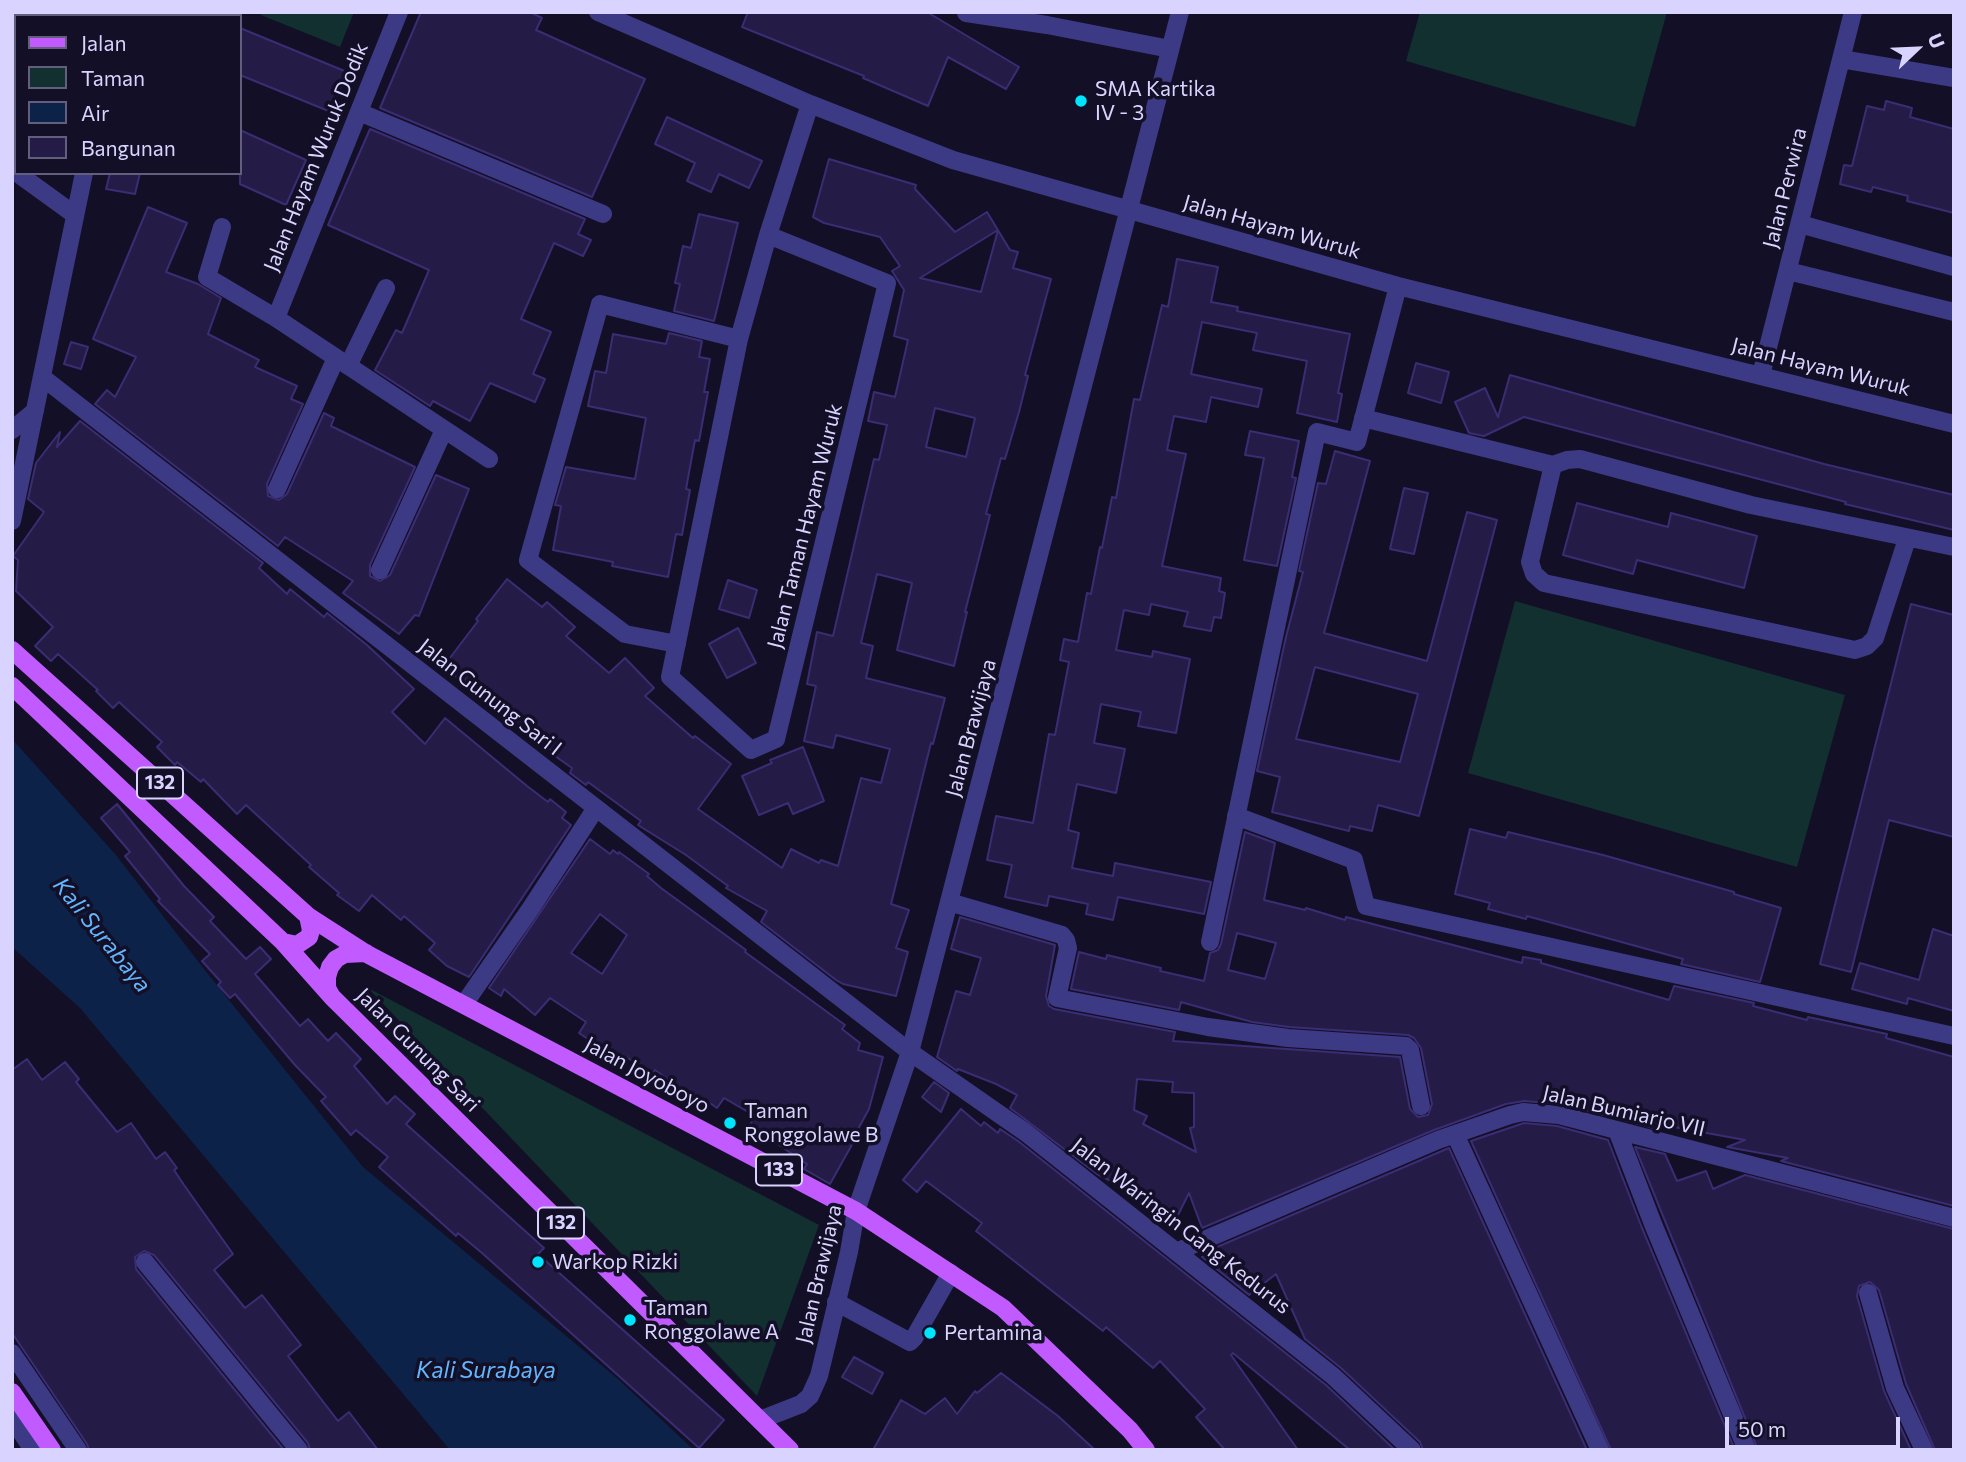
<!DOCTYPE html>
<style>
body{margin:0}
#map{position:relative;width:1966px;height:1462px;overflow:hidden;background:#130f26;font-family:Commissioner,sans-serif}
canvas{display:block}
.frame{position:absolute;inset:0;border:14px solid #d9d4ff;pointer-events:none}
.legend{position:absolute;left:14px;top:14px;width:228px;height:161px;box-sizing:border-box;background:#130f26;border:2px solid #625e7d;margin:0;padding:9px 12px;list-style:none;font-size:21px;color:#d9d4ff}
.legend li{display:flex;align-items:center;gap:14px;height:35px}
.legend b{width:35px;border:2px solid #625e7d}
.north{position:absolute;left:1882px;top:14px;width:70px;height:70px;-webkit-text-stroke:5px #130f26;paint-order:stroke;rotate:67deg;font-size:19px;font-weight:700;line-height:28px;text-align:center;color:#d9d4ff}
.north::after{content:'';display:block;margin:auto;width:24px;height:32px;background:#d9d4ff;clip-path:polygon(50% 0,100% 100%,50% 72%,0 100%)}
.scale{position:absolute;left:1725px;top:1417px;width:175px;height:32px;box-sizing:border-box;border:4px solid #d9d4ff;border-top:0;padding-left:9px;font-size:21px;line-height:24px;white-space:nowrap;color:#d9d4ff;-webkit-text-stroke:5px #130f26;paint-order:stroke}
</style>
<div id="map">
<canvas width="1966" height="1462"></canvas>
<div class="frame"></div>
<ul class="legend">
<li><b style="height:9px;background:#c25bff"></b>Jalan</li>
<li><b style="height:19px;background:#12302f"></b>Taman</li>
<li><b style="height:19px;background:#0c2248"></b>Air</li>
<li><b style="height:19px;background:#241b47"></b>Bangunan</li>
</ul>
<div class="north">U</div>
<div class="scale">50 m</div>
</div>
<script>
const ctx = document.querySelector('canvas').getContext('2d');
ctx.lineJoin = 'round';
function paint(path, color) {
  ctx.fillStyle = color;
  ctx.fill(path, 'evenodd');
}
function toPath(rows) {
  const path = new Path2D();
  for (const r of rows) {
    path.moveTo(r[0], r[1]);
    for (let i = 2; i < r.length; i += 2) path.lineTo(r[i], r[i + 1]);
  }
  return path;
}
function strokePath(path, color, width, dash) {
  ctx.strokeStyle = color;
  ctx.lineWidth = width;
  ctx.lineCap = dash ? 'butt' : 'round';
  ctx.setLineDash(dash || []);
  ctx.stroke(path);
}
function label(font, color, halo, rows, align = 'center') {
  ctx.font = font + ' Commissioner,sans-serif';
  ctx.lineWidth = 7;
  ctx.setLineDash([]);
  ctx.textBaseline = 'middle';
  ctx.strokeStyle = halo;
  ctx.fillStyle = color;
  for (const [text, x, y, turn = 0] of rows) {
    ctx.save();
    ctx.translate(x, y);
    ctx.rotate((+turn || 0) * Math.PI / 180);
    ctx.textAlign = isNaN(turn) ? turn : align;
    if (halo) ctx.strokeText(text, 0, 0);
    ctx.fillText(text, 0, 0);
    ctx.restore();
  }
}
paint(toPath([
 [262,12,354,12,340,47,261,15],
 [1420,12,1667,12,1635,127,1406,61],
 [1515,601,1845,695,1797,867,1468,773],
 [368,988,819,1225,757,1396]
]), '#12302f');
paint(toPath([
 [12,739,116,855,204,969,363,1167,618,1379,694,1450,450,1450,80,1008,12,947]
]), '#0c2248');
const building = toPath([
 [421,12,530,12,542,18,536,30,645,79,592,197,380,108,421,12],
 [748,12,927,12,1019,67,1006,89,948,57,928,106,863,78,864,76,742,27,748,12],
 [240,28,347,72,331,112,240,75,240,28],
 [1886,101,1912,108,1910,117,1954,129,1954,213,1907,201,1908,196,1873,187,1871,192,1840,184,1844,165,1852,166,1867,106,1884,110,1886,101],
 [667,117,762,161,749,188,719,174,711,192,687,181,695,163,655,144,667,117],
 [370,129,585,219,578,234,591,240,583,256,554,243,521,319,551,332,533,374,545,379,535,402,490,383,470,421,433,401,430,406,375,370,396,330,402,333,429,270,328,225,370,129],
 [240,130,306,160,286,205,240,184,240,130],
 [829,159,916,185,915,189,955,232,987,212,1010,250,1018,252,1013,268,1051,279,1025,375,1028,376,1019,412,1005,459,1001,458,986,514,990,515,965,612,967,612,954,666,897,650,912,583,877,574,861,643,873,646,866,678,945,698,933,744,931,743,891,904,909,910,896,948,908,952,896,996,843,984,836,980,761,922,767,911,726,888,728,886,686,855,638,825,641,821,588,782,586,785,570,773,572,768,555,756,557,754,529,736,504,716,505,715,493,705,494,703,460,676,458,678,443,667,478,621,476,619,507,579,542,607,547,602,575,627,566,636,609,673,625,658,654,688,645,696,693,738,695,736,731,764,698,809,782,868,791,849,819,863,821,860,838,866,861,778,881,783,890,749,836,735,833,748,804,741,816,686,807,684,817,632,833,636,874,459,879,460,887,425,868,421,874,392,895,397,908,340,894,336,904,290,892,271,900,266,880,237,824,223,813,217,829,159],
 [998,230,981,292,920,278,998,230],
 [935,408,975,418,966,457,926,447,935,408],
 [110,173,140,173,135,194,106,189,110,173],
 [148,207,187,223,166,272,198,284,221,298,208,334,259,360,255,367,297,386,291,399,303,404,267,484,268,496,279,500,287,494,324,413,334,418,331,426,415,467,370,565,370,576,380,581,390,575,436,475,469,489,419,616,415,615,399,634,343,593,353,581,285,537,278,546,95,404,107,390,115,397,136,357,93,339,148,207],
 [699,214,738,223,714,321,674,311,680,284,675,283,683,246,691,248,699,214],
 [1177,259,1218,267,1211,302,1238,307,1237,311,1350,334,1338,393,1342,394,1337,422,1297,413,1307,361,1253,350,1257,333,1202,322,1191,374,1262,389,1258,407,1211,397,1206,422,1174,416,1167,450,1186,454,1162,566,1221,578,1219,591,1225,593,1221,618,1214,617,1211,631,1184,626,1188,612,1151,604,1149,615,1124,610,1116,650,1152,657,1153,651,1190,659,1176,733,1138,726,1141,712,1101,704,1094,743,1125,749,1116,793,1077,784,1068,830,1079,833,1072,868,1113,876,1115,863,1211,882,1204,914,1118,897,1113,920,1086,914,1088,904,1049,896,1047,906,1005,897,1012,865,987,860,996,816,1033,823,1049,734,1055,735,1069,662,1060,660,1064,639,1078,642,1087,593,1091,594,1100,547,1102,548,1112,497,1116,498,1134,399,1140,400,1162,305,1168,307,1177,259],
 [669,333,702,341,699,357,710,359,704,392,708,392,699,441,695,440,686,489,690,490,682,535,676,534,668,577,612,566,613,562,553,550,561,506,555,505,566,467,635,479,646,418,588,406,595,371,606,373,613,334,666,344,669,333],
 [71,342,88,347,81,369,64,364,71,342],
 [1416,363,1449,372,1441,403,1408,393,1416,363],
 [1510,375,1824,464,1954,495,1954,530,1845,504,1846,502,1524,417,1484,436,1469,433,1455,402,1485,388,1498,417,1510,375],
 [80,421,263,563,259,568,287,594,290,589,318,612,324,617,327,613,367,645,414,689,392,712,425,744,445,718,527,786,548,802,550,799,566,812,562,818,571,825,469,977,447,966,429,950,435,943,404,916,401,920,372,895,359,911,337,895,339,893,309,867,311,865,246,805,237,814,203,779,201,782,177,762,175,765,157,747,162,742,119,702,113,708,96,691,98,690,58,654,51,661,35,646,53,627,16,591,18,560,13,556,44,512,28,499,36,463,60,432,57,447,80,421],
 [1250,431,1299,441,1292,477,1296,478,1277,566,1244,560,1264,458,1245,455,1250,431],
 [1335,451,1370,461,1324,633,1427,661,1467,512,1497,520,1419,816,1378,805,1372,831,1350,826,1349,831,1272,812,1280,777,1257,771,1286,637,1303,572,1299,571,1318,483,1326,484,1335,451],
 [1315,667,1418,694,1400,762,1296,739,1315,667],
 [1404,488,1428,493,1414,554,1390,549,1404,488],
 [1577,503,1668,527,1671,513,1757,536,1744,588,1637,560,1633,574,1563,555,1577,503],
 [728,580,757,590,749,618,719,609,728,580],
 [1911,604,1954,615,1954,837,1889,820,1851,972,1820,964,1911,604],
 [738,628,756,663,727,678,709,644,738,628],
 [803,747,824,801,793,814,788,803,759,815,742,776,772,763,770,760,803,747],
 [117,804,184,886,214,917,210,921,246,959,260,947,271,959,255,974,300,1026,308,1019,328,1041,336,1033,361,1059,354,1066,387,1104,395,1096,415,1114,406,1124,544,1248,538,1254,724,1420,699,1448,482,1253,458,1233,456,1236,379,1167,388,1157,356,1130,351,1135,321,1101,326,1097,295,1065,235,994,230,998,218,985,221,982,202,961,210,954,158,901,160,899,125,856,130,852,101,818,117,804],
 [1470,829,1506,838,1508,832,1603,855,1734,892,1734,894,1781,908,1760,982,1681,964,1683,959,1527,916,1526,919,1488,909,1490,903,1455,894,1470,829],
 [1245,832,1275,843,1264,900,1305,910,1306,908,1345,920,1346,917,1522,963,1523,957,1541,960,1541,963,1669,1000,1674,986,1754,1003,1753,1006,1807,1020,1808,1017,1887,1034,1886,1038,1954,1057,1954,1206,1781,1161,1788,1158,1727,1147,1745,1140,1652,1123,1654,1128,1562,1104,1524,1101,1506,1104,1434,1130,1202,1228,1189,1193,1178,1215,1097,1174,1010,1108,1017,1095,996,1084,958,1069,957,1071,937,1057,956,991,970,995,981,958,951,949,960,917,1055,945,1046,996,1049,1006,1054,1009,1175,1032,1173,1041,1400,1057,1410,1109,1418,1117,1428,1115,1432,1104,1421,1048,1414,1038,1408,1035,1289,1027,1252,1022,1181,1002,1179,1010,1071,989,1079,952,1106,959,1107,955,1161,968,1160,971,1204,981,1210,953,1218,950,1221,944,1245,832],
 [1237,933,1276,943,1265,979,1228,970,1237,933],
 [1137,1079,1173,1082,1172,1092,1194,1093,1194,1127,1190,1128,1196,1152,1143,1124,1147,1116,1134,1110,1137,1079],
 [590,839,610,854,613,850,618,854,619,852,649,874,647,876,661,888,746,950,745,952,845,1025,842,1029,860,1043,858,1050,883,1057,869,1109,852,1140,854,1141,830,1184,804,1169,807,1164,770,1139,748,1128,755,1116,724,1098,717,1108,704,1099,702,1104,655,1070,652,1074,622,1054,620,1056,603,1045,601,1048,579,1033,586,1022,550,998,535,1015,504,989,501,996,489,988,590,839],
 [600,914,627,935,602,974,571,953,600,914],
 [1933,929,1954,936,1954,1011,1908,998,1907,1004,1852,989,1860,963,1919,980,1933,929],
 [27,1059,42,1080,65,1062,79,1079,76,1082,117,1132,131,1123,156,1159,165,1152,177,1168,174,1170,184,1185,233,1254,214,1270,245,1308,262,1295,301,1345,288,1356,338,1421,349,1412,378,1450,310,1450,308,1443,154,1255,144,1251,135,1257,136,1269,284,1450,89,1450,87,1444,12,1333,12,1070,27,1059],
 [934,1082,949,1093,941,1112,922,1097,934,1082],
 [961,1109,981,1126,984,1122,998,1133,1000,1129,1018,1141,1326,1385,1395,1450,1350,1450,1233,1353,1231,1355,1298,1450,1225,1450,1196,1417,1205,1409,1160,1361,1153,1368,1106,1327,1103,1331,976,1231,982,1223,926,1181,917,1192,903,1180,961,1109],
 [1524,1123,1557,1126,1608,1140,1642,1228,1735,1450,1611,1450,1471,1141,1524,1123],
 [1635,1147,1665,1154,1677,1181,1706,1171,1713,1189,1745,1175,1954,1229,1954,1450,1935,1450,1906,1384,1879,1290,1870,1282,1859,1286,1857,1296,1884,1391,1911,1450,1758,1450,1635,1147],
 [1449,1148,1587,1450,1423,1450,1420,1442,1341,1368,1305,1339,1276,1274,1249,1295,1202,1257,1210,1250,1449,1148],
 [854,1357,883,1373,872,1394,842,1377,854,1357],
 [1001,1373,1058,1416,1095,1450,873,1450,901,1400,925,1414,945,1398,957,1414,975,1391,977,1393,1001,1373]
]);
paint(building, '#241b47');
strokePath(building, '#3b2d73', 2);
strokePath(toPath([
 [598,12,810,104,953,160,1398,286,1954,424],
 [966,13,1047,25,1170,49],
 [117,16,117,12],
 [1841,59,1954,78],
 [359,112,603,214],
 [17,173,75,215],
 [1800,224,1954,267],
 [222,227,207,277,276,318,489,459],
 [768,235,887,283,776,739,751,750,670,677,739,339,768,235,810,104],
 [1788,271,1954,312],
 [276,318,399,12],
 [348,366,386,288],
 [1761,375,1853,12],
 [42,377,910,1052,1025,1132,1333,1376,1412,1450],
 [1363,418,1553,465],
 [12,430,35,411],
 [277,489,336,358],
 [12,521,84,173],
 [1907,539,1875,638,1867,646,1855,650,1544,583,1534,574,1530,562,1553,465,1567,460,1580,459,1751,505,1954,547],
 [380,570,444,430],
 [677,644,625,634,528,560,600,304,739,339],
 [1236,816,1354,860,1366,906,1954,1036],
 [949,902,1062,935,1066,940,1068,948,1057,998,1208,1027,1288,1038,1406,1046,1410,1050,1421,1106],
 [1210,942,1317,432,1357,442,1398,286],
 [464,1004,531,908,596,808],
 [1618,1133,1653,1224,1747,1450],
 [1455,1134,1600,1450],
 [1176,1252,1438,1140,1510,1115,1523,1112,1559,1115,1954,1218],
 [145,1262,299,1450],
 [1868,1293,1895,1388,1924,1450],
 [836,1302,910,1342,914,1338,951,1273],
 [12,1353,78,1450],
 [12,1418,33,1450],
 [760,1420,801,1404,810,1396,819,1376,849,1252,856,1211,910,1052,1180,12]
]), '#3d3a85', 18);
strokePath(toPath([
 [12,650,308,916,367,954,856,1211,1003,1308,1130,1430,1146,1450],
 [12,686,283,942,332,997,790,1450],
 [283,942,297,945,309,937,311,930,308,916],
 [332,997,327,988,327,977,330,967,336,959,345,954,366,953],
 [12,1392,52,1450]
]), '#c25bff', 18);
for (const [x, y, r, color] of [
 [1081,101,7,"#00e5ff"],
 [730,1123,7,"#00e5ff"],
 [538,1262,7,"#00e5ff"],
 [630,1320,7,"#00e5ff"],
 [930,1333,7,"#00e5ff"]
]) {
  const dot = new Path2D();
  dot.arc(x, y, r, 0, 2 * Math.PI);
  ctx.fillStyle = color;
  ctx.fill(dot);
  strokePath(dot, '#130f26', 2.5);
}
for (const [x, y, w] of [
 [160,783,46],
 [779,1170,46],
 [561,1223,46]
]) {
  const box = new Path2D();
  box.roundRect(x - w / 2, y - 15.5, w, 31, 5);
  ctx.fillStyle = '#130f26';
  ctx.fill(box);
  strokePath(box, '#d9d4ff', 2);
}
label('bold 19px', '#d9d4ff', null, [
 ["132",160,783],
 ["133",779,1170],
 ["132",561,1223]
]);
label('21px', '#d9d4ff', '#130f26', [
 ["SMA Kartika",1095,89],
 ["IV - 3",1095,113],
 ["Taman",744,1111],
 ["Ronggolawe B",744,1135],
 ["Warkop Rizki",552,1262],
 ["Taman",644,1308],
 ["Ronggolawe A",644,1332],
 ["Pertamina",944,1333]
], 'left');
label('21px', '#d9d4ff', '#130f26', [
 ["Jalan Hayam Wuruk Dodik",316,157,-68],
 ["Jalan Perwira",1785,188,-76],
 ["Jalan Hayam Wuruk",1272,227,16],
 ["Jalan Hayam Wuruk",1821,367,14],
 ["Jalan Taman Hayam Wuruk",805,526,-76],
 ["Jalan Gunung Sari I",490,697,38],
 ["Jalan Brawijaya",971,728,-75],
 ["Jalan Gunung Sari",418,1050,45],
 ["Jalan Joyoboyo",647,1075,28],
 ["Jalan Bumiarjo VII",1624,1111,13],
 ["Jalan Waringin Gang Kedurus",1181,1226,38],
 ["Jalan Brawijaya",819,1274,-77]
]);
label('italic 23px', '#62b6ff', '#130f26', [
 ["Kali Surabaya",102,935,51],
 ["Kali Surabaya",486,1370]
]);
</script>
